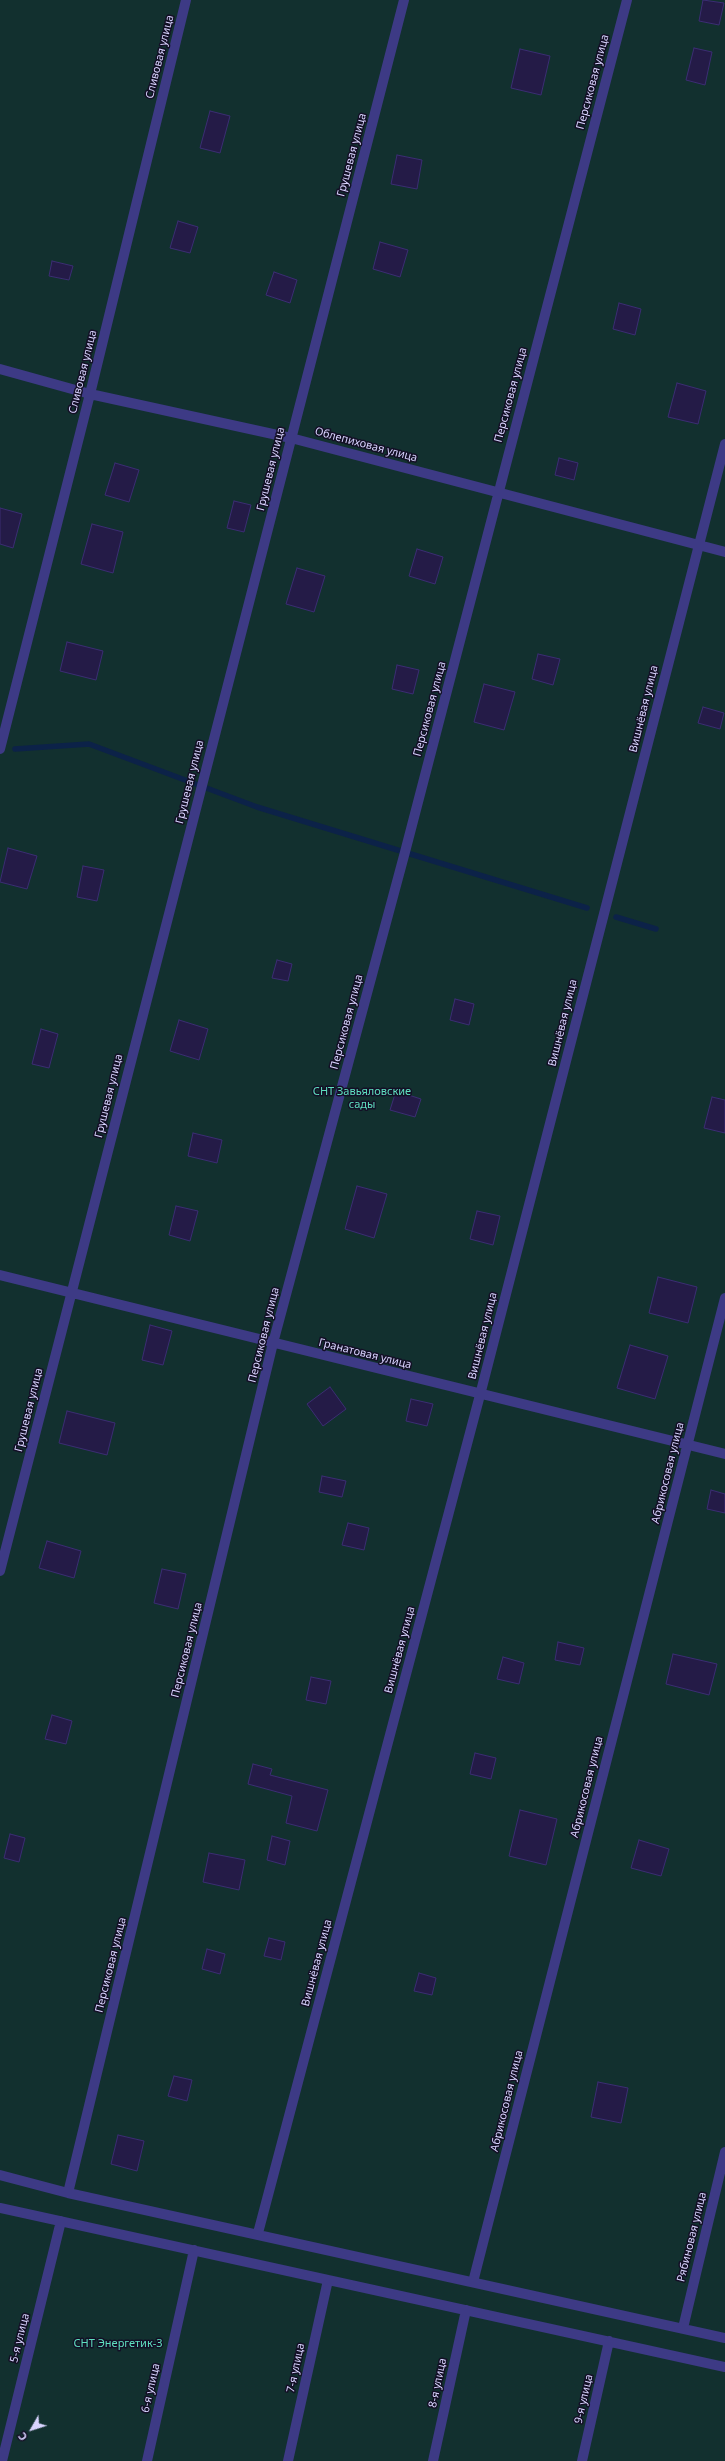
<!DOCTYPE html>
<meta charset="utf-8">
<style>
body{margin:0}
#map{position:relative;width:725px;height:2461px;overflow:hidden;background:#130f26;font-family:"Noto Sans",sans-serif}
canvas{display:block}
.north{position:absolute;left:12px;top:2409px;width:40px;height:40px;-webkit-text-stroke:3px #130f26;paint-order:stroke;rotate:231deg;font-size:11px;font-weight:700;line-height:16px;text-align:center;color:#d9d4ff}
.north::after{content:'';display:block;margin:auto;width:14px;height:18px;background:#d9d4ff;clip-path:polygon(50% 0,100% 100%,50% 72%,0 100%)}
</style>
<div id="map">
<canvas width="725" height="2461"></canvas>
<div class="north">С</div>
</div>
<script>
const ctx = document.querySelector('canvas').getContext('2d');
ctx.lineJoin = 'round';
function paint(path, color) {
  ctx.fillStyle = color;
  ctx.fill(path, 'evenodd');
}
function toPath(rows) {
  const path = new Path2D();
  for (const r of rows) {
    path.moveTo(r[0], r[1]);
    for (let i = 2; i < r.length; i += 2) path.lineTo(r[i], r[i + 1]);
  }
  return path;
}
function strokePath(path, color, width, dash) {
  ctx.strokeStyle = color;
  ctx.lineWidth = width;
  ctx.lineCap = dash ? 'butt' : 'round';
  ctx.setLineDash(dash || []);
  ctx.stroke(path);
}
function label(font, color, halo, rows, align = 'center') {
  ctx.font = font + ' "Noto Sans",sans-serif';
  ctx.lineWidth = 3;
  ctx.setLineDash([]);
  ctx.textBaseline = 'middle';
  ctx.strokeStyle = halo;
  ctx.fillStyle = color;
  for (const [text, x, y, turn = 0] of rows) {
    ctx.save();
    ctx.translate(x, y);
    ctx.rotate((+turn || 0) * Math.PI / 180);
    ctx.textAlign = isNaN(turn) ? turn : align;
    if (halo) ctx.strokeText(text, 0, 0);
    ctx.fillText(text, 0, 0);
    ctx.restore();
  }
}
paint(toPath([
 [0,0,725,0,725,2461,0,2461]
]), '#12302f');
strokePath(toPath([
 [15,749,89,744,257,807,587,908],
 [616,917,656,929]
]), '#0c2248', 5.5);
const building = toPath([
 [703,0,724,3,719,25,699,21,703,0],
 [694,48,712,52,705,85,686,80,694,48],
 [520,49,550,56,541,95,511,88,520,49],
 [210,111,230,116,220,153,200,148,210,111],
 [397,155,422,160,417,189,391,184,397,155],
 [178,221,198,227,190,253,170,248,178,221],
 [380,242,408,250,400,277,373,269,380,242],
 [52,261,73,266,69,280,49,276,52,261],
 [274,272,297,280,290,303,266,295,274,272],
 [619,303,641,309,635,335,613,329,619,303],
 [677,383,706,391,698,424,668,417,677,383],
 [559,458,578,463,574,480,555,475,559,458],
 [115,463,139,470,129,502,105,495,115,463],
 [234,501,251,505,244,532,227,528,234,501],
 [0,508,22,514,13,548,0,544,0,508],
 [92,524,123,532,113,573,81,564,92,524],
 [417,549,443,557,435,584,409,576,417,549],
 [297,568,325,576,314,612,286,604,297,568],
 [67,642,103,651,96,680,60,671,67,642],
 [538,654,560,659,553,685,532,679,538,654],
 [397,665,419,670,413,694,392,689,397,665],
 [484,684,515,692,504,730,474,722,484,684],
 [703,707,724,713,720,729,698,723,703,707],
 [8,848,37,856,27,889,0,882,8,848],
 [83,866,104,870,97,901,77,897,83,866],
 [277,960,292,964,288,981,272,978,277,960],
 [455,999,474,1004,469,1025,450,1020,455,999],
 [179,1020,208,1029,199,1060,170,1051,179,1020],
 [41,1029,58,1034,49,1068,32,1064,41,1029],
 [396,1091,421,1099,415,1117,390,1110,396,1091],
 [712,1097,725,1100,725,1133,704,1128,712,1097],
 [193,1133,222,1140,217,1163,188,1156,193,1133],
 [357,1186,387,1194,374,1238,345,1229,357,1186],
 [176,1206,198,1211,190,1241,169,1235,176,1206],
 [477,1211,500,1216,493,1245,470,1239,477,1211],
 [658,1277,697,1287,688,1323,649,1313,658,1277],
 [150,1325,172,1331,163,1365,142,1360,150,1325],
 [630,1345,668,1356,655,1399,617,1388,630,1345],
 [330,1387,346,1409,323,1426,307,1404,330,1387],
 [411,1399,433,1404,427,1426,406,1421,411,1399],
 [67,1411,115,1423,107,1455,59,1443,67,1411],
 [322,1476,346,1481,342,1497,319,1492,322,1476],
 [711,1490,725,1494,725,1513,707,1509,711,1490],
 [348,1523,369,1528,364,1550,342,1545,348,1523],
 [47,1541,81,1551,74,1578,39,1568,47,1541],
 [162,1569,186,1574,178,1609,154,1603,162,1569],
 [558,1642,584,1648,580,1665,555,1660,558,1642],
 [673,1654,717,1664,709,1695,666,1684,673,1654],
 [503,1657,524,1663,519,1684,497,1679,503,1657],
 [311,1677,331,1681,326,1704,306,1700,311,1677],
 [52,1715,72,1721,66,1744,45,1739,52,1715],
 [475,1753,496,1758,491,1779,470,1774,475,1753],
 [253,1764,272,1769,270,1775,328,1790,317,1831,286,1823,292,1796,248,1784,253,1764],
 [520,1810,557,1819,546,1865,509,1856,520,1810],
 [10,1834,25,1838,19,1862,4,1858,10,1834],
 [272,1836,290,1841,285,1865,267,1860,272,1836],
 [639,1840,669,1849,661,1876,631,1868,639,1840],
 [209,1853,245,1860,239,1890,203,1882,209,1853],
 [269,1938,285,1942,281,1960,264,1956,269,1938],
 [207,1949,225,1954,220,1974,202,1969,207,1949],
 [419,1973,436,1978,432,1995,414,1991,419,1973],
 [174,2076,192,2080,187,2101,168,2096,174,2076],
 [598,2082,628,2088,621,2123,591,2117,598,2082],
 [118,2135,144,2141,137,2171,111,2164,118,2135]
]);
paint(building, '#241b47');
strokePath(building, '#3b2d73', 1);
strokePath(toPath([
 [0,2208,725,2367],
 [2,2461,61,2221],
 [147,2461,194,2250],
 [288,2461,328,2280],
 [433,2461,466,2310],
 [582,2461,609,2341]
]), '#3d3a85', 10);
strokePath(toPath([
 [0,369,90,394,291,438,725,552],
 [0,749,90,394,186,0],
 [0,1275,725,1454],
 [0,1571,404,0],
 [0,2175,68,2193,725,2338],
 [68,2193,273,1343,405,852,627,0],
 [258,2233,480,1395,725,444],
 [473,2282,725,1298],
 [683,2328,725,2152]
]), '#3d3a85', 10);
label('11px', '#d9d4ff', '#130f26', [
 ["Сливовая улица",160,57,-76],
 ["Персиковая улица",593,82,-75],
 ["Грушевая улица",352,155,-75],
 ["Сливовая улица",83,372,-76],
 ["Персиковая улица",511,395,-75],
 ["Облепиховая улица",366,445,15],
 ["Грушевая улица",271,469,-76],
 ["Персиковая улица",430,709,-75],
 ["Вишнёвая улица",644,709,-76],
 ["Грушевая улица",190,782,-76],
 ["Персиковая улица",347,1022,-75],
 ["Вишнёвая улица",563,1023,-76],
 ["Грушевая улица",109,1096,-76],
 ["Персиковая улица",264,1335,-76],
 ["Вишнёвая улица",483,1336,-76],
 ["Гранатовая улица",365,1354,14],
 ["Грушевая улица",29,1410,-76],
 ["Абрикосовая улица",668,1473,-76],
 ["Персиковая улица",187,1650,-76],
 ["Вишнёвая улица",400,1650,-75],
 ["Абрикосовая улица",587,1787,-76],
 ["Вишнёвая улица",317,1963,-75],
 ["Персиковая улица",111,1965,-76],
 ["Абрикосовая улица",507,2101,-76],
 ["Рябиновая улица",692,2237,-76],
 ["5-я улица",20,2338,-76],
 ["7-я улица",296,2368,-78],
 ["8-я улица",438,2383,-78],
 ["6-я улица",151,2388,-77],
 ["9-я улица",584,2399,-77]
]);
label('11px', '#5fe0c0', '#130f26', [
 ["СНТ Завьяловские",362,1092],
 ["сады",362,1105],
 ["СНТ Энергетик-3",118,2344]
]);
</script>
